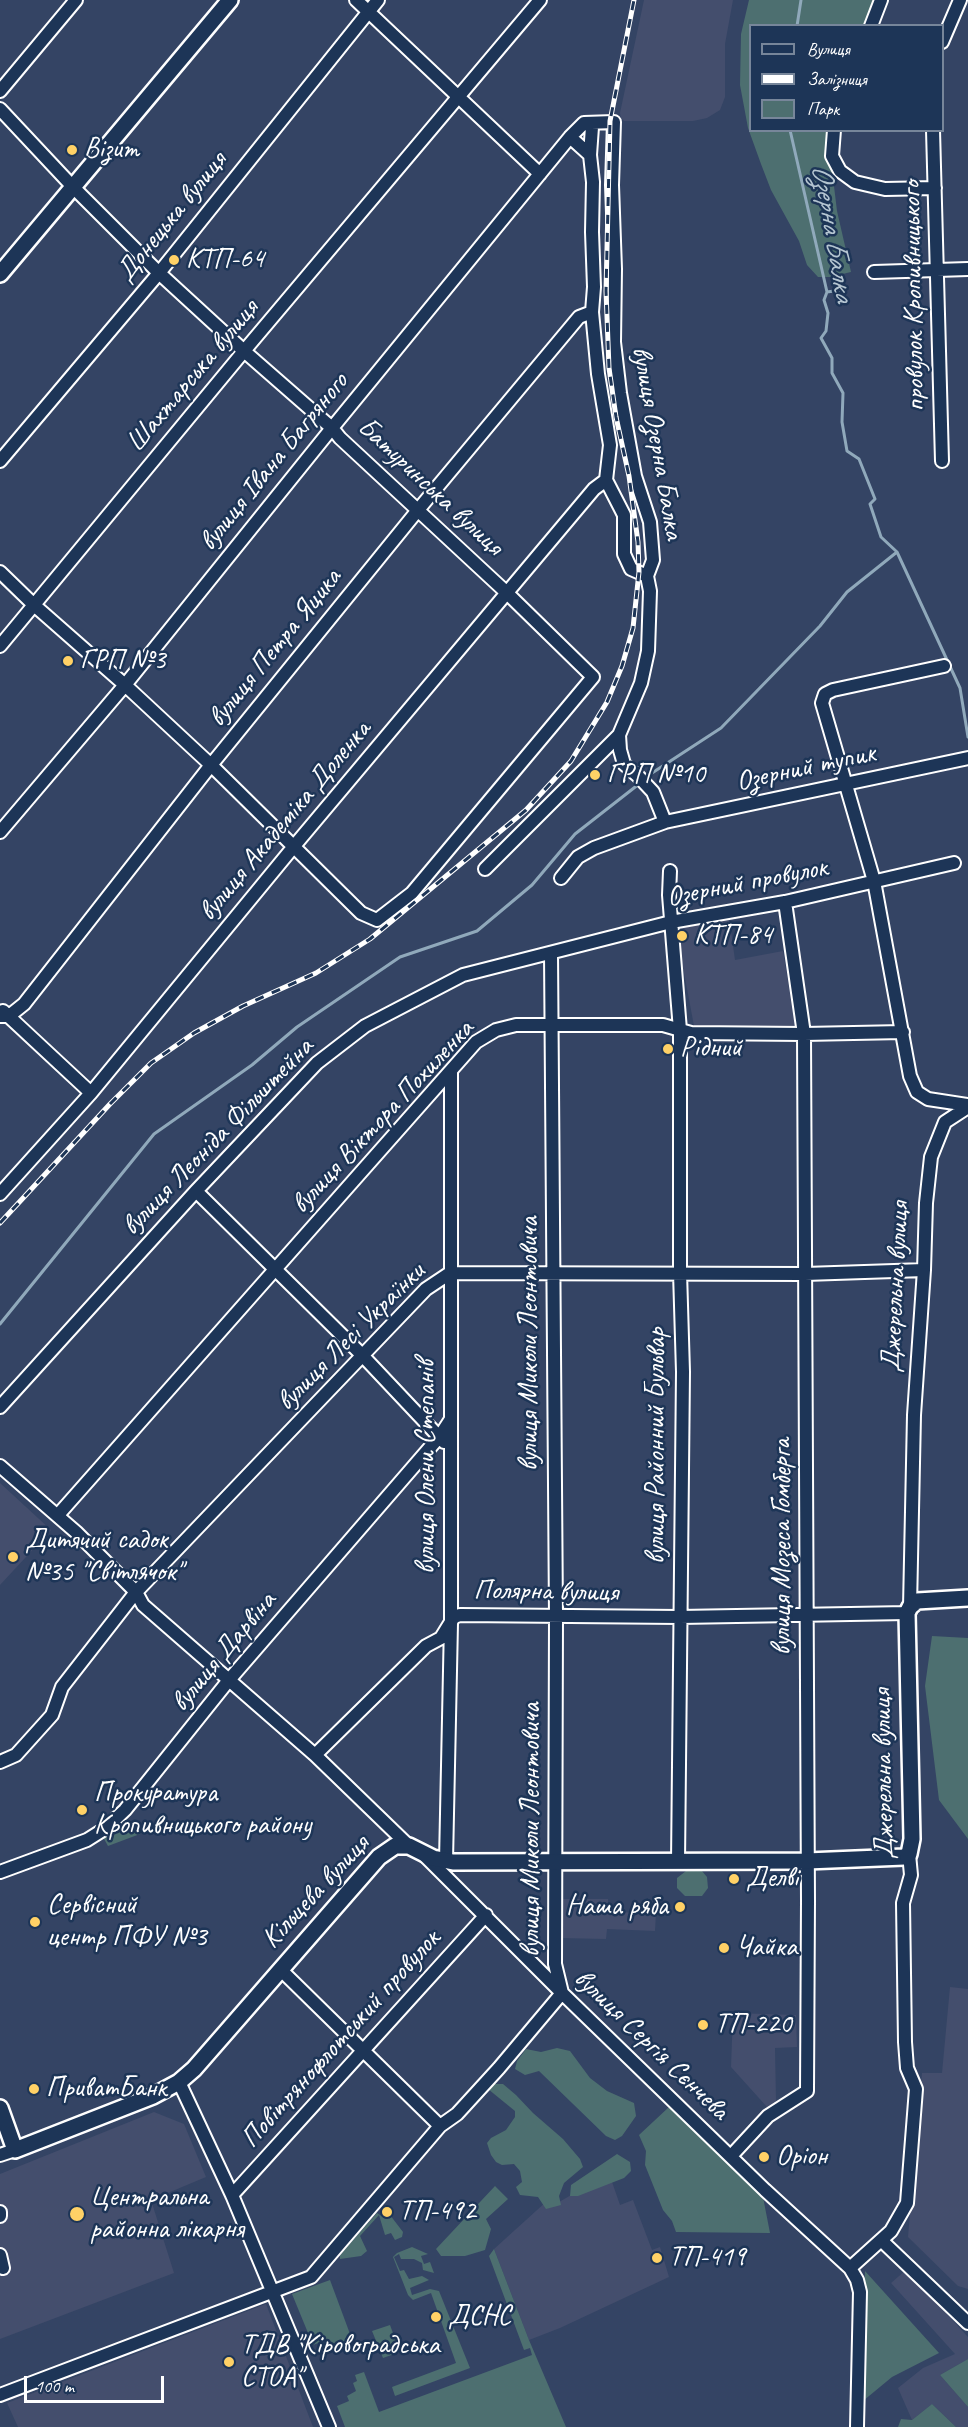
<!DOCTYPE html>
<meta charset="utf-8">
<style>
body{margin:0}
#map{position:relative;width:968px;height:2427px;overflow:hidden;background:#344464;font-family:Caveat,sans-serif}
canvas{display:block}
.legend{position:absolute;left:749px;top:24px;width:195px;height:108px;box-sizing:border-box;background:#1d3557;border:2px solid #77869a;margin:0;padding:8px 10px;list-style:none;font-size:18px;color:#fff}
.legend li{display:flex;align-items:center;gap:12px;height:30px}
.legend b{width:30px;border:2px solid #77869a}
.scale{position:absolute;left:24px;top:2376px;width:140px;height:27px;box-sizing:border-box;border:3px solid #fff;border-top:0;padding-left:8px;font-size:18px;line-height:21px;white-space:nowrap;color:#fff;-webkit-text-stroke:4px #1d3557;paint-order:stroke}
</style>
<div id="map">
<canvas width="968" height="2427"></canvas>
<ul class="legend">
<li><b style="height:8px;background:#1d3557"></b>Вулиця</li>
<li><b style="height:8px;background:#fff"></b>Залізниця</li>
<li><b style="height:16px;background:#4d6f70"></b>Парк</li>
</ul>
<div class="scale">100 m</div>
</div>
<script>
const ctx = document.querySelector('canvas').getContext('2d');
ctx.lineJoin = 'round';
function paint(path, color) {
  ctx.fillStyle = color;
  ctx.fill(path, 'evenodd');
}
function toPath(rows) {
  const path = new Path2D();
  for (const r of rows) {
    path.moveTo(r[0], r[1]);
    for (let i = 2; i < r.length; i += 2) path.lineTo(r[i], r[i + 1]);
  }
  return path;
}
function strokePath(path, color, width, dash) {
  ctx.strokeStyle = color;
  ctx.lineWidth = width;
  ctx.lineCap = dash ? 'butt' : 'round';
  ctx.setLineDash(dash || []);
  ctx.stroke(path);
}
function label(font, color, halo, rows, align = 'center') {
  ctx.font = font + ' Caveat,sans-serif';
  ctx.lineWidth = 5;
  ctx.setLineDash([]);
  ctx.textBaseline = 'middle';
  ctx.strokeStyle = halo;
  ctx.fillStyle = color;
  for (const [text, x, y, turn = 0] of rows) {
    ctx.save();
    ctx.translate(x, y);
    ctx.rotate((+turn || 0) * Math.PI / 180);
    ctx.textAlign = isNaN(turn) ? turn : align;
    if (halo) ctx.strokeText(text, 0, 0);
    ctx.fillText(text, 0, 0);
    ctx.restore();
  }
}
paint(toPath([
 [644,0,733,0,725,44,725,97,720,110,707,118,693,121,624,121,621,118,620,113],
 [729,917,735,960,783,951,795,1026,694,1026,676,930],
 [0,1483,51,1530,0,1585],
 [561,1899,608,1899,608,1912,656,1913,655,1931,607,1929,606,1939,560,1938],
 [950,1987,968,1989,968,2289,958,2286,908,2237,922,2073,942,2073],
 [733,2013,796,2015,797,2047,775,2048,776,2101,767,2107,731,2067],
 [154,2112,184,2124,206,2177,151,2200,174,2273,0,2339,0,2174],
 [611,2179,620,2205,633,2200,652,2250,660,2247,669,2277,560,2328,529,2340,494,2249,547,2201,552,2206,573,2194],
 [906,2270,968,2337,968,2359,940,2375,968,2407,968,2427,956,2427,932,2404,912,2420,898,2388,923,2368,955,2354,891,2283],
 [266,2304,313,2427,18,2427,7,2403]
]), '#444e6d');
paint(toPath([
 [749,0,873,0,864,25,750,26,750,130,832,131,830,153,837,211,851,272,830,277,818,277,807,265,799,241,771,190,761,164,748,128,740,85,741,34],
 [932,1636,968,1638,968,1839,939,1800,925,1686],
 [124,1822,133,1823,141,1830,140,1834,108,1846,103,1837],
 [686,1871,702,1871,707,1877,708,1888,702,1896,685,1896,677,1888,677,1878],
 [557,2048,570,2051,590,2078,607,2091,634,2103,636,2116,622,2136,615,2140,606,2136,539,2071,525,2075,515,2069,517,2061,526,2049,541,2052],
 [493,2084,503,2084,516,2095,533,2113,563,2139,580,2159,583,2167,564,2183,559,2196,561,2205,546,2209,538,2197,520,2195,516,2187,522,2182,520,2171,514,2164,502,2165,496,2162,491,2155,487,2143,491,2138,506,2130,515,2117,515,2111,488,2089],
 [669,2107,762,2192,770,2233,676,2232,672,2221,663,2210,645,2165,646,2151,639,2135],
 [617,2154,630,2162,631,2171,624,2178,578,2196,570,2196,571,2185],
 [495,2186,508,2199,486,2219,491,2229,485,2250,465,2256,441,2256,436,2249],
 [377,2213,386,2219,390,2215,403,2232,402,2237,395,2240,391,2233,385,2235,379,2215,360,2236,367,2251,361,2256,340,2259,340,2255],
 [412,2247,428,2254,421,2256,424,2264,430,2262,434,2273,423,2270,422,2263,414,2259,401,2259,399,2254,394,2257,400,2271,404,2270,409,2279,422,2276,429,2280,410,2288,412,2295,430,2289,439,2291,470,2368,395,2396,392,2387,456,2363,431,2293,413,2300,408,2295,393,2257,397,2253],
 [494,2249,529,2340,566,2427,345,2427,337,2406,349,2401,347,2396,356,2391,353,2383,357,2381,355,2375,364,2372,379,2412,532,2355,530,2348,524,2350,489,2256],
 [865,2271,939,2353,892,2377,863,2401],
 [330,2280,353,2342,329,2351,324,2341,313,2345,292,2294],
 [390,2325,400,2352,383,2358,372,2331],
 [968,2359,968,2407,940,2375],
 [932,2404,956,2427,898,2427,901,2419,912,2420]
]), '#4d6f70');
strokePath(toPath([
 [797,26,801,0],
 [790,130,827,292,824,300,828,313,826,331,821,338,832,358,832,373,843,393,842,422,847,451,859,459,875,499,870,504,881,537,897,552,960,688,968,737],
 [827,292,841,290],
 [652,773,721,728,820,626,847,592,897,552],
 [0,1324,154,1134,252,1065,297,1027,400,957,477,931,532,885,575,834,639,784]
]), '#90a9bb', 3);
const minor = toPath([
 [356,0,540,174],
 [871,26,881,0],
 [942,42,960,0],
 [0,91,76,0],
 [0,109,74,188,159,273,244,351,332,428,340,438,507,593,593,677,412,893,377,920,361,913,211,765,125,685,34,605,0,572],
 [584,123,614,122,612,185,615,269,614,342,620,393,635,476,650,522,653,560,647,576,650,591,648,651,641,683,619,735,620,750,624,764,638,776,653,792,665,822],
 [584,123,592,127,590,155,593,182,592,232,594,287,592,312,598,374,610,445,606,480,624,515,624,554,631,569,647,576],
 [834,130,832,156,840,171,855,182,885,189,935,188],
 [933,130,942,461],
 [570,137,590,155],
 [874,272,968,269],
 [0,461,159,273,378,0],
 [0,646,244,351,540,0],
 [944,666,833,690,825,694,822,703,874,881,910,1076,917,1092,928,1099,968,1105],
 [0,832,125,685,332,428,570,137,584,123],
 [485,869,619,735],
 [670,871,669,895,680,1030,680,1272,683,1372,678,1862],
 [561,878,578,857,594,848,665,822,968,758],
 [3,1011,91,1093],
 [0,1016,9,1016,24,1004,211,765,418,510,579,317,592,312],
 [196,1191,362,1355,444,1442],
 [0,1194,91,1093,295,845,594,489,606,480],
 [0,1407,196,1191,317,1063,365,1026,463,975,671,922,785,902,954,863],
 [0,1466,76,1532,136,1592,143,1605,315,1755,409,1846],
 [58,1515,476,1042,496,1030,516,1025,663,1025,691,1033,804,1034,903,1032],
 [910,1607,914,1415,924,1270,926,1203,931,1157,945,1122,968,1107],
 [315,1755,426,1646,441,1638,454,1617,460,1615,680,1617,907,1613],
 [0,1762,16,1755,52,1715,62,1687,136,1592,426,1289,450,1273,805,1274,924,1270],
 [424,1855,562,1993,765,2190,850,2268,857,2280,860,2292,857,2427],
 [446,1861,451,1623,451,1073],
 [0,1872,87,1840,106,1828,125,1810,229,1680,440,1436,451,1419],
 [280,1969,440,2126],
 [179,2082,232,2195,329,2427],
 [0,2155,15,2150],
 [731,2156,768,2116,807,2091,808,1900,804,1034,785,902],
 [232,2195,486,1915],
 [0,2212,0,2216],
 [881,2240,968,2323],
 [0,2255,3,2268],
 [850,2268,891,2231,907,2203,916,2089,907,2068,905,2042,903,1903,911,1875,909,1854],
 [0,2395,311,2277,440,2126,457,2114,499,2068,562,1993,555,1964,556,1617,551,953]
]);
const major = toPath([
 [0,274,230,0],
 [0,2108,15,2150,153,2096,179,2082,194,2069,379,1857,395,1846,409,1846,433,1858,453,1862,807,1861,904,1857,909,1854,912,1839,907,1613,910,1607,917,1601,968,1598]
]);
strokePath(minor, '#fff', 16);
strokePath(major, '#fff', 20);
strokePath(minor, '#1d3557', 12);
strokePath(major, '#1d3557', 15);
const rail = toPath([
 [0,1223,110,1104,151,1063,194,1033,243,1006,316,973,370,939,526,810,571,761,607,702,622,666,633,628,639,572,638,542,629,476,616,417,609,368,606,291,610,121,634,0]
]);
strokePath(rail, '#fff', 5);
strokePath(rail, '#1d3557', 3, [9]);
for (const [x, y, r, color] of [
 [72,150,6,"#ffd166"],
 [174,260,6,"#ffd166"],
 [68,661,6,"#ffd166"],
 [595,775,6,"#ffd166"],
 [682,936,6,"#ffd166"],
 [668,1049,6,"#ffd166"],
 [13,1557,6,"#ffd166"],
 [82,1810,6,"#ffd166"],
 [734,1879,6,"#ffd166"],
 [680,1907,6,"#ffd166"],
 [35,1922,6,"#ffd166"],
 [724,1948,6,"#ffd166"],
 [703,2025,6,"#ffd166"],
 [34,2089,6,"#ffd166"],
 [764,2157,6,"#ffd166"],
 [387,2212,6,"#ffd166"],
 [77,2214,8,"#ffd166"],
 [657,2258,6,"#ffd166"],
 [436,2317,6,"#ffd166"],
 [229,2362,6,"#ffd166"]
]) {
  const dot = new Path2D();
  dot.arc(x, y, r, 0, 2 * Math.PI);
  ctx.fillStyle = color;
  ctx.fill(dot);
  strokePath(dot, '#1d3557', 2);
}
label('28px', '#fff', '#1d3557', [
 ["Візит",84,150],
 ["КТП-64",186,260],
 ["ГРП №3",80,661],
 ["ГРП №10",607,775],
 ["КТП-84",694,936],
 ["Рідний",680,1049],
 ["Дитячий садок",25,1541],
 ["№35 \"Світлячок\"",25,1573],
 ["Прокуратура",94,1794],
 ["Кропивницького району",94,1826],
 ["Делві",746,1879],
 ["Сервісний",47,1906],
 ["центр ПФУ №3",47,1938],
 ["Наша ряба",668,1907,"right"],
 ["Чайка",736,1948],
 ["ТП-220",715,2025],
 ["ПриватБанк",46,2089],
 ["Оріон",776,2157],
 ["Центральна",90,2198],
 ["районна лікарня",90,2230],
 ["ТП-492",399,2212],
 ["ТП-419",669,2258],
 ["ДСНС",448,2317],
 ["ТДВ \"Кіровоградська",241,2346],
 ["СТОА\"",241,2378]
], 'left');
label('28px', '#fff', '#1d3557', [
 ["Донецька вулиця",172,217,-51],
 ["провулок Кропивницького",914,296,-91],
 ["Шахтарська вулиця",193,376,-50],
 ["вулиця Озерна Балка",657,443,80],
 ["вулиця Івана Багряного",274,462,-51],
 ["Батуринська вулиця",430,487,43],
 ["вулиця Петра Яцика",275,648,-51],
 ["Озерний тупик",806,768,-12],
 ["вулиця Академіка Доленка",285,821,-50],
 ["Озерний провулок",747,883,-11],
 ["вулиця Віктора Похиленка",383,1117,-47],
 ["вулиця Леоніда Фільштейна",218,1137,-46],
 ["Джерельна вулиця",896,1287,-87],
 ["вулиця Лесі Українки",351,1337,-45],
 ["вулиця Миколи Леонтовича",530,1344,-90],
 ["вулиця Районний Бульвар",657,1446,-90],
 ["вулиця Олени Степанів",427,1467,-90],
 ["вулиця Мозеса Гомберга",783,1547,-90],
 ["Полярна вулиця",546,1592,1],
 ["вулиця Дарвіна",224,1652,-50],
 ["Джерельна вулиця",884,1774,-91],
 ["вулиця Миколи Леонтовича",532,1830,-90],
 ["Кільцева вулиця",316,1892,-47],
 ["Повітрянофлотський провулок",341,2039,-48],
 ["вулиця Сергія Сєнчева",651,2045,44]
]);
label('italic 30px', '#b5c5d1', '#1d3557', [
 ["Озерна Балка",832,233,80]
]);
</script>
